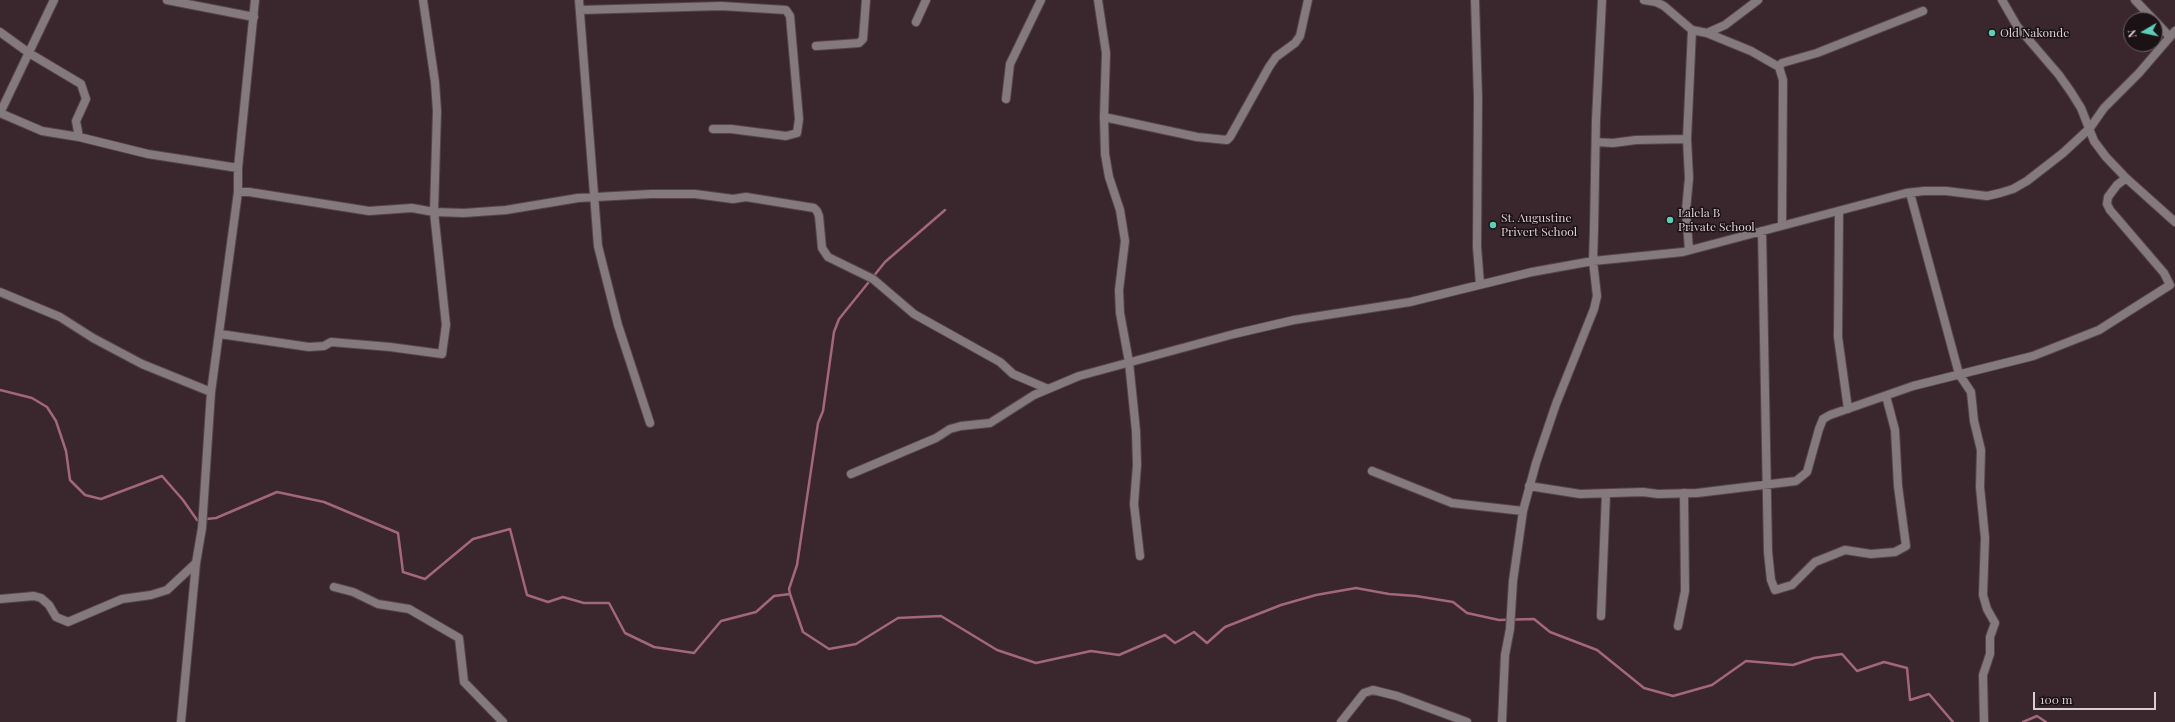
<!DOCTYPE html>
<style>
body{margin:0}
#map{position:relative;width:2175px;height:722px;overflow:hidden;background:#3a262d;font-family:"Playfair Display",serif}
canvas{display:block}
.north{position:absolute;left:2123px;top:12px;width:40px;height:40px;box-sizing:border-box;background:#1b1215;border:1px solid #685d61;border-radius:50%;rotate:261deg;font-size:11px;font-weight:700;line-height:16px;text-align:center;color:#dbced2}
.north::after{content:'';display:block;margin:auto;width:14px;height:18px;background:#5eceb8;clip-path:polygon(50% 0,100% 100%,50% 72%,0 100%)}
.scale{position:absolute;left:2033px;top:692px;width:123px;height:18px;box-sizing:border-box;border:2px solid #dbced2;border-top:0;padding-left:5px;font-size:12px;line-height:14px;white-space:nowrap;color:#dbced2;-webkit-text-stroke:3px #1b1215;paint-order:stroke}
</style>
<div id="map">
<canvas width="2175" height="722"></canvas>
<div class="north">N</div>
<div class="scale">100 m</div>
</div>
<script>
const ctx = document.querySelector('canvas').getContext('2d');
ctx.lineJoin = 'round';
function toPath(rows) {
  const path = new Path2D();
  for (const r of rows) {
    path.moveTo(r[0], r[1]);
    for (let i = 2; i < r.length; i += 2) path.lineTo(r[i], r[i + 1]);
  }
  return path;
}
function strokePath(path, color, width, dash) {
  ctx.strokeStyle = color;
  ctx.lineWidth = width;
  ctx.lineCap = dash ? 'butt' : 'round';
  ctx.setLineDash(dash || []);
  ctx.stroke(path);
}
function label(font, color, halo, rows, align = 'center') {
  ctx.font = font + ' "Playfair Display",serif';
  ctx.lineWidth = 3;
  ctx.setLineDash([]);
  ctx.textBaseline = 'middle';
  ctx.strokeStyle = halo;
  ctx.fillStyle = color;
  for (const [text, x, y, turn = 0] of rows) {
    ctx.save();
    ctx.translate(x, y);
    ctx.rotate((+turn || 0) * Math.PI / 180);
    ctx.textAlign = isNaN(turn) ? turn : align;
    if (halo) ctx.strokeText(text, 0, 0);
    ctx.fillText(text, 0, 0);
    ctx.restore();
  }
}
strokePath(toPath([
 [0,390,32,398,47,407,56,421,66,451,70,480,85,495,101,499,162,476,183,500,197,520,216,518,277,492,324,502,398,533,403,572,425,579,473,539,510,529,527,595,548,602,563,597,584,603,609,603,625,633,654,647,694,653,721,621,756,612,774,596,790,594,803,632,829,649,856,644,898,618,941,616,997,650,1036,663,1091,651,1119,655,1165,635,1175,643,1194,632,1207,643,1225,627,1281,605,1316,595,1356,588,1389,594,1416,596,1453,602,1467,613,1499,620,1534,619,1550,632,1597,650,1644,688,1673,696,1712,685,1746,661,1793,665,1814,658,1842,654,1857,671,1884,662,1907,668,1910,700,1929,694,1953,722],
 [790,594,789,589,797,565,818,423,823,411,834,332,839,319,885,262,945,210],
 [2023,722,2037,716,2046,722]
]), '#a2677a', 2.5);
const minor = toPath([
 [167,0,254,17],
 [579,0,598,246,618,325,650,423],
 [1098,0,1106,53,1104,117,1105,154,1109,177,1120,210,1125,241,1119,290,1120,313,1129,362,1136,431,1137,465,1134,504,1140,556],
 [1475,0,1478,98,1477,247,1480,284],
 [1644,0,1656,2,1664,6,1692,30,1707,33,1725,25,1758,0],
 [2002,0,2017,26,2059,75,2071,92,2081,108,2094,141,2106,157,2126,178,2175,222],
 [2135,0,2154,20],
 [580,10,721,6,786,10,790,16,799,119,797,133,786,136,731,129,713,129],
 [2155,21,2170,37],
 [916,22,926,0],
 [0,32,29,53,81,84,86,99,76,121,79,137],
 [1707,33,1751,51,1779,67,1783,80,1782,225],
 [816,46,859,43,863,39,866,0],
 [1779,67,1782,63,1817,53,1923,11],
 [1006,99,1010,64,1041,0],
 [0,113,42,131,79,137,148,154,238,168],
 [0,113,54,0],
 [1104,117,1197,137,1227,140,1230,137,1269,67,1276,57,1295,43,1300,36,1308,0],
 [1687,139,1689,178,1686,210,1689,250],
 [1596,142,1613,143,1636,140,1687,139,1692,30],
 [238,192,249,192,369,211,412,208,434,212,464,213,506,210,578,198,651,194,695,194,733,199,746,197,814,208,817,211,819,216,822,248,828,257,873,279,914,314,1000,362,1013,374,1048,389],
 [1910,193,1959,374,1971,392,1974,421,1981,450,1980,487,1985,538,1983,595,1987,609,1995,623,1990,637,1990,654,1983,675,1984,722],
 [1839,211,1838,337,1848,409],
 [1762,231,1768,552,1771,580,1775,590,1792,585,1815,562,1845,550,1871,554,1895,552,1906,546,1898,486,1895,430,1886,396],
 [0,292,60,317,93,338,142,364,211,392],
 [220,334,309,347,324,346,331,342,390,347,442,354,446,325,434,212,437,111,435,82,423,0],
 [1372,471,1452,503,1523,511],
 [851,474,936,438,950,429,961,426,990,423,1034,395,1079,376,1234,334,1294,320,1410,302,1532,272,1593,261,1683,252,1906,193,1924,191,1946,191,1987,196,2000,193,2013,189,2027,181,2063,153,2090,128,2104,108,2139,73,2175,31],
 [1529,486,1580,494,1643,492,1658,494,1697,493,1796,481,1807,472,1819,429,1823,419,1830,415,1913,386,2033,356,2099,330,2170,285,2164,273,2110,210,2107,204,2108,197,2117,185,2126,178],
 [334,587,353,592,378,604,409,609,459,638,464,682,503,722],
 [0,599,34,596,41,598,49,605,56,617,68,622,122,599,151,595,167,590,196,563],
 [1601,616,1606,494],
 [1678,626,1685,591,1684,493],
 [181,722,196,563,202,528,211,392,238,192,238,168,255,0],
 [1341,722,1364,693,1373,690,1397,696,1467,722],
 [1502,722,1505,655,1510,629,1513,581,1523,511,1536,463,1556,404,1594,309,1597,296,1593,261,1594,230,1596,120,1602,0]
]);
strokePath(minor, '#57444b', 10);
strokePath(minor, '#84797c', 8);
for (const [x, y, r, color] of [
 [1992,33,4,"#5eceb8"],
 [1670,220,4,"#5eceb8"],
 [1493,225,4,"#5eceb8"]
]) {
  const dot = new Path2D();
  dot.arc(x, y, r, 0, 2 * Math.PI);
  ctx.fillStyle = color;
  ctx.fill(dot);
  strokePath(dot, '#1b1215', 1.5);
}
label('12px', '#dbced2', '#1b1215', [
 ["Old Nakonde",2000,33],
 ["Lalela B",1678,213],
 ["Private School",1678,227],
 ["St. Augustine",1501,218],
 ["Privert School",1501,232]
], 'left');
</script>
